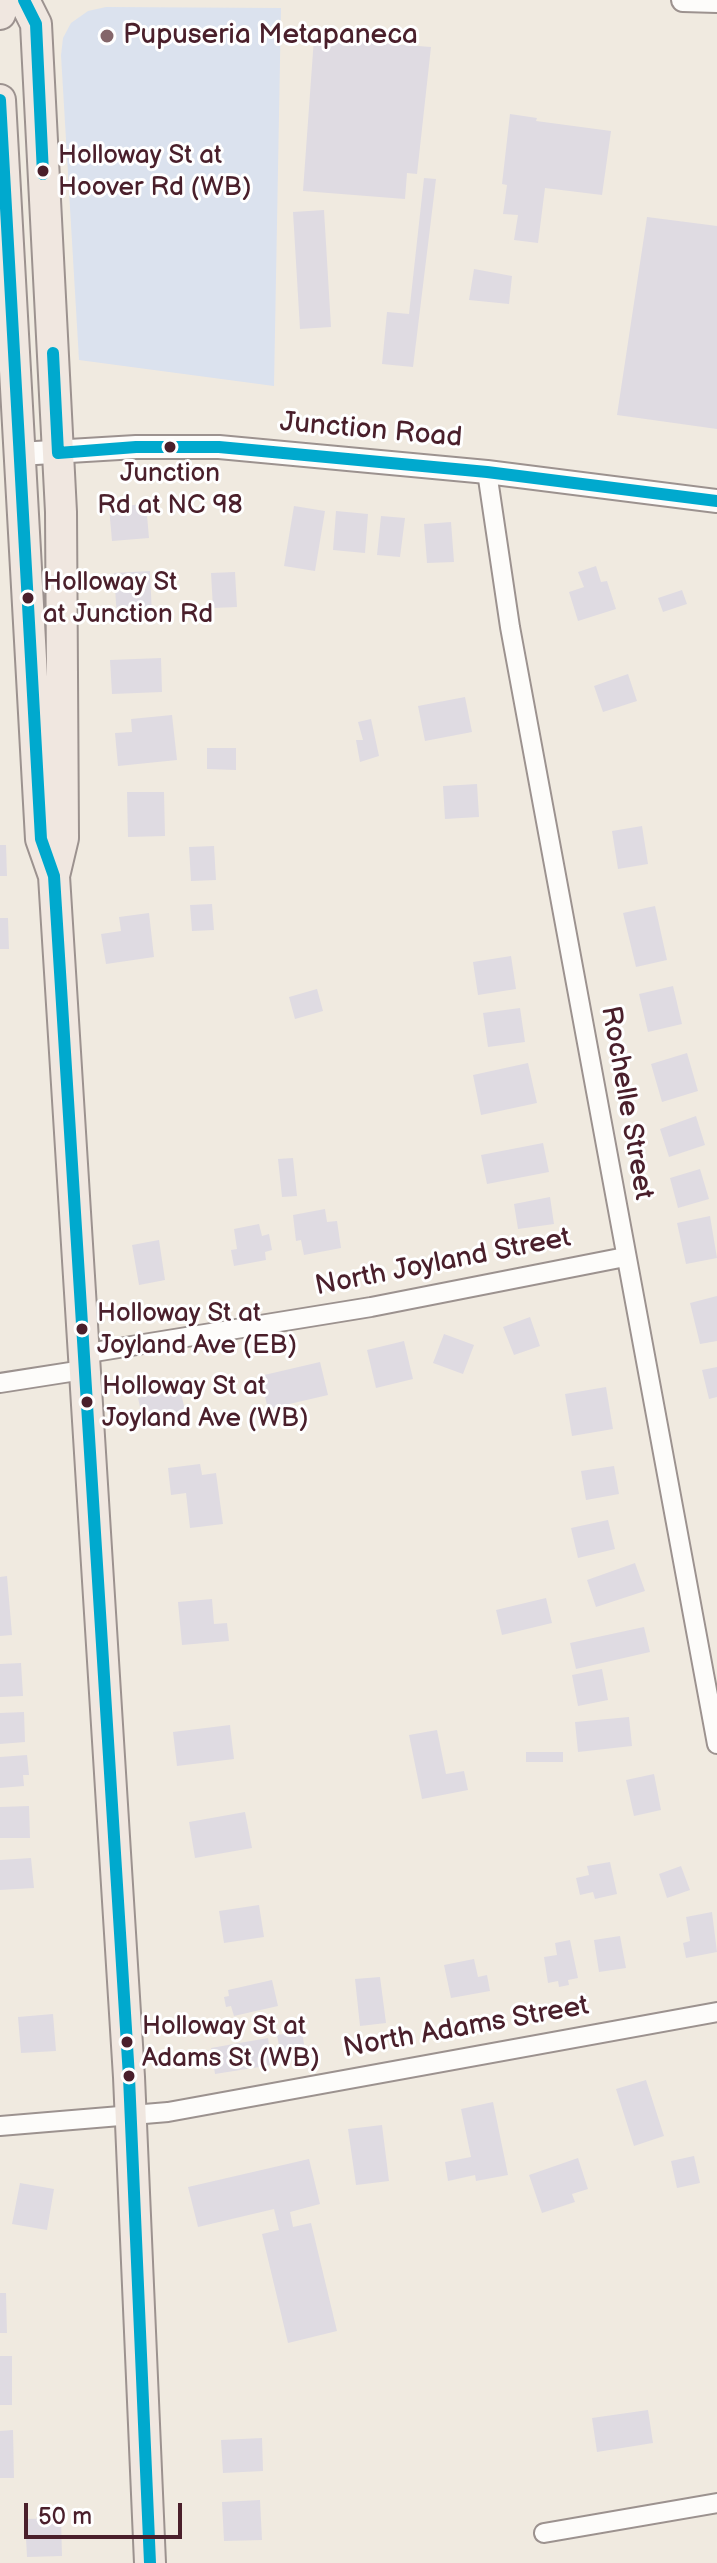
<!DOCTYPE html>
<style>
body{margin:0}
#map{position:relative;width:717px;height:2563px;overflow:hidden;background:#f0eae0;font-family:"Balsamiq Sans",sans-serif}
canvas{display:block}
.scale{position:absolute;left:24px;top:2503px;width:158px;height:36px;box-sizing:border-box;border:4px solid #4a1f2b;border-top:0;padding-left:10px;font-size:24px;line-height:28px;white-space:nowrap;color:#4a1f2b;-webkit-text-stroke:6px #fff;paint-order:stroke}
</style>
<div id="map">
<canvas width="717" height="2563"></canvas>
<div class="scale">50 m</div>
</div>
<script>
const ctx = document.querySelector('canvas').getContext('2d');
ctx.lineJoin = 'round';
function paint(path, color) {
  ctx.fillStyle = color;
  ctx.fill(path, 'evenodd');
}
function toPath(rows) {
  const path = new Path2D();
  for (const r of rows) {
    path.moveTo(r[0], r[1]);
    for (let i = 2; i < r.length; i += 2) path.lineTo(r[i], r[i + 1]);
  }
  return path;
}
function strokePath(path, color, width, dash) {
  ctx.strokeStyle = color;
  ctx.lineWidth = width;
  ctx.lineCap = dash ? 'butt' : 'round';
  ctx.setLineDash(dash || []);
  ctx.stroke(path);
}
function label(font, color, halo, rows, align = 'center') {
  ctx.font = font + ' "Balsamiq Sans",sans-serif';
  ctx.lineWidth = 6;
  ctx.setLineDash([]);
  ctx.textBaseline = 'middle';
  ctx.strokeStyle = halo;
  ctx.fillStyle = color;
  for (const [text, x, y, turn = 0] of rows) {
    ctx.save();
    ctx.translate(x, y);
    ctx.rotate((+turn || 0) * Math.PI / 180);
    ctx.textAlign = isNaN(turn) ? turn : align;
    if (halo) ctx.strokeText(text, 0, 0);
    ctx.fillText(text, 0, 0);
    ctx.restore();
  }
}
paint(toPath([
 [106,7,281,8,274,386,79,360,61,55,63,38,71,23,88,11]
]), '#dbe2ee');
paint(toPath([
 [314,38,431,47,417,174,407,173,405,199,303,191],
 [510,114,537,118,536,121,611,131,602,195,545,188,538,243,514,240,518,215,503,214,507,185,502,184],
 [424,178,436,179,413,367,382,364,387,312,409,314],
 [324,210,331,327,300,329,293,212],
 [647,217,717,226,717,429,617,415],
 [474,269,512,276,509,304,469,300],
 [146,504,149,538,112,541,109,507],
 [294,506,325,511,315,571,284,566],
 [336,511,368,514,365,553,333,550],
 [381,516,405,518,400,557,377,555],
 [451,522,454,562,427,563,424,524],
 [596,566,601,582,607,581,616,609,578,621,569,592,584,587,578,572],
 [150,571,152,616,117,618,114,573],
 [235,572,237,607,213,608,211,573],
 [682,590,687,604,663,612,658,598],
 [161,658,162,692,112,694,110,660],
 [628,674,637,701,603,712,594,686],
 [465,697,472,732,425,741,418,706],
 [172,715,177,760,118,766,115,733,132,732,131,719],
 [371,719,379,756,360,762,356,740,363,740,358,722],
 [207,748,236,748,236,770,207,769],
 [477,784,479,817,445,819,443,786],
 [127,792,164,792,165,836,128,837],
 [642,826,648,864,618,869,612,831],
 [0,845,6,845,7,876,0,876],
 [214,846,216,880,191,881,189,847],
 [212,904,214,930,192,931,190,905],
 [655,906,667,960,636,967,623,913],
 [149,913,154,957,106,964,101,934,121,931,119,917],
 [0,918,8,918,9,949,0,949],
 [511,956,516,989,478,995,473,962],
 [673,986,682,1024,648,1032,639,994],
 [317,989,323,1011,295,1019,289,997],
 [520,1008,525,1042,488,1047,483,1013],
 [687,1053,698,1091,662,1102,651,1064],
 [528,1063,537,1103,481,1115,473,1075],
 [696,1116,705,1145,669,1157,660,1129],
 [543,1143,549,1172,487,1184,481,1155],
 [293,1158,297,1196,282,1197,278,1159],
 [700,1169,709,1199,678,1208,670,1178],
 [550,1197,554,1224,518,1229,514,1204],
 [325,1209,327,1222,337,1221,341,1248,304,1255,301,1240,296,1241,293,1215],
 [710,1216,717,1258,686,1264,677,1223],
 [259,1224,262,1236,269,1234,272,1250,265,1252,266,1260,234,1266,231,1250,237,1249,234,1229],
 [159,1240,165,1280,139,1285,132,1245],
 [717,1296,717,1341,700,1344,690,1303],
 [530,1317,540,1346,514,1355,503,1327],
 [444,1334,474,1345,463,1374,433,1363],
 [404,1341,413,1379,376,1388,367,1350],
 [320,1362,328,1395,268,1409,260,1376],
 [717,1367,717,1397,709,1399,702,1370],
 [606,1387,613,1429,572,1436,565,1394],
 [180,1388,186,1415,144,1425,138,1398],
 [200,1464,202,1475,216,1473,223,1524,190,1528,186,1493,171,1495,168,1468],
 [614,1466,619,1494,586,1500,581,1471],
 [608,1520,615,1549,578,1558,571,1528],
 [635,1563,645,1591,596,1607,587,1580],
 [7,1576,12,1635,0,1636,0,1577],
 [546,1598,552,1623,502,1635,496,1610],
 [212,1599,214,1624,227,1623,229,1641,182,1645,178,1602],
 [644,1627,650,1652,576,1669,570,1643],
 [21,1663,23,1696,0,1697,0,1664],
 [602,1669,608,1700,578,1706,572,1675],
 [24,1712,25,1742,0,1744,0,1713],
 [629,1717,632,1746,578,1752,575,1722],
 [230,1725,234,1759,177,1766,173,1732],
 [437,1730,446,1774,464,1771,468,1790,422,1799,409,1735],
 [526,1752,563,1752,563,1762,526,1762],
 [27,1755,29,1775,23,1775,24,1786,0,1788,0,1757],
 [654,1774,661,1810,634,1816,626,1780],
 [29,1806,30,1838,0,1838,0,1807],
 [245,1812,252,1848,195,1858,189,1822],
 [31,1858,34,1888,0,1890,0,1860],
 [610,1862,617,1894,595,1899,593,1892,580,1895,576,1878,589,1875,587,1866],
 [681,1866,690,1890,667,1898,659,1874],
 [259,1905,264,1937,224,1943,219,1911],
 [712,1912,717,1952,686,1958,683,1943,690,1941,686,1917],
 [620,1936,626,1968,599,1972,594,1940],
 [570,1940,578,1978,568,1980,569,1985,559,1987,558,1981,548,1983,544,1957,557,1955,555,1943],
 [474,1959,478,1977,487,1975,490,1991,451,1998,444,1965],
 [380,1977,386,2023,360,2026,355,1979],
 [272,1980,278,2006,234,2016,231,2006,226,2007,224,1997,229,1996,228,1990],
 [53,2014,56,2051,21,2053,18,2017],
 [302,2031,306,2058,282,2062,277,2035],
 [268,2038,272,2065,215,2074,211,2048],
 [646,2080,664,2136,634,2146,616,2089],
 [493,2102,508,2175,476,2181,475,2175,448,2181,445,2162,471,2157,461,2109],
 [382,2125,389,2181,356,2185,348,2129],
 [694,2156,700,2183,677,2188,671,2161],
 [578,2158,588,2189,572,2194,575,2202,542,2213,529,2175],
 [309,2159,320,2204,290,2212,293,2227,311,2223,337,2331,288,2343,262,2234,279,2230,274,2209,198,2227,188,2187],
 [20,2183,54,2189,47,2230,12,2224],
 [0,2293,6,2293,7,2333,0,2333],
 [0,2356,12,2356,12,2405,0,2405],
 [648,2410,653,2443,597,2452,592,2418],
 [13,2430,14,2478,0,2478,0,2431],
 [262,2438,263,2471,223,2473,221,2440],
 [260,2500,262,2540,224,2541,222,2502],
 [61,2518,62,2556,27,2557,25,2519]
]), '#dfdbe2');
const minor = toPath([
 [487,472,510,627,717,1744],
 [82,1354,371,1307,625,1257],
 [0,1383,83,1370],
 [0,2126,168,2112,717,2012],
 [544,2533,717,2503]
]);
const tertiary = toPath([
 [683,0,717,1],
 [19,454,136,447,219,447,487,472,717,501]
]);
const trunk = toPath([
 [24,0,36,24,61,512,63,838,54,876],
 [0,14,5,0],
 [0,100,41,839,54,876,129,2077,150,2563]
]);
strokePath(minor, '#9c928f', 22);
strokePath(tertiary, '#9c928f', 26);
strokePath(trunk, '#9c928f', 34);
strokePath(minor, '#fdfcfa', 18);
strokePath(tertiary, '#fdfcfa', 22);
strokePath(trunk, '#f0e7e0', 30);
strokePath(toPath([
 [24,0,36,24,43,174],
 [0,100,41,839,54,876,129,2077,150,2563],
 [53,353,58,453,136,447,219,447,487,472,717,501]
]), '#00a9ce', 12);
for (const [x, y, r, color] of [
 [107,36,8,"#84666a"],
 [43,171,7,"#4a1f2b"],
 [170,447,7,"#4a1f2b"],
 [28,598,7,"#4a1f2b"],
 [82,1329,7,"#4a1f2b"],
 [87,1402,7,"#4a1f2b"],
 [127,2042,7,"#4a1f2b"],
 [129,2076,7,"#4a1f2b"]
]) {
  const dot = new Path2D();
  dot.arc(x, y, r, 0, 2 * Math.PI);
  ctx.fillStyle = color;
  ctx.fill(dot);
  strokePath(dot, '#fff', 3);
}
label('26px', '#4a1f2b', '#fff', [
 ["Holloway St at",58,156],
 ["Hoover Rd (WB)",58,188],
 ["Junction",170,474,"center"],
 ["Rd at NC 98",170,506,"center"],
 ["Holloway St",43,583],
 ["at Junction Rd",43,615],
 ["Holloway St at",97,1314],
 ["Joyland Ave (EB)",97,1346],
 ["Holloway St at",102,1387],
 ["Joyland Ave (WB)",102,1419],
 ["Holloway St at",142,2027],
 ["Adams St (WB)",142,2059]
], 'left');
label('28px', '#4a1f2b', '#fff', [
 ["Pupuseria Metapaneca",123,36]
], 'left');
label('28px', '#4a1f2b', '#fff', [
 ["Junction Road",371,431,5],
 ["Rochelle Street",626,1103,80],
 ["North Joyland Street",443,1263,-11],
 ["North Adams Street",466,2028,-10]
]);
</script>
